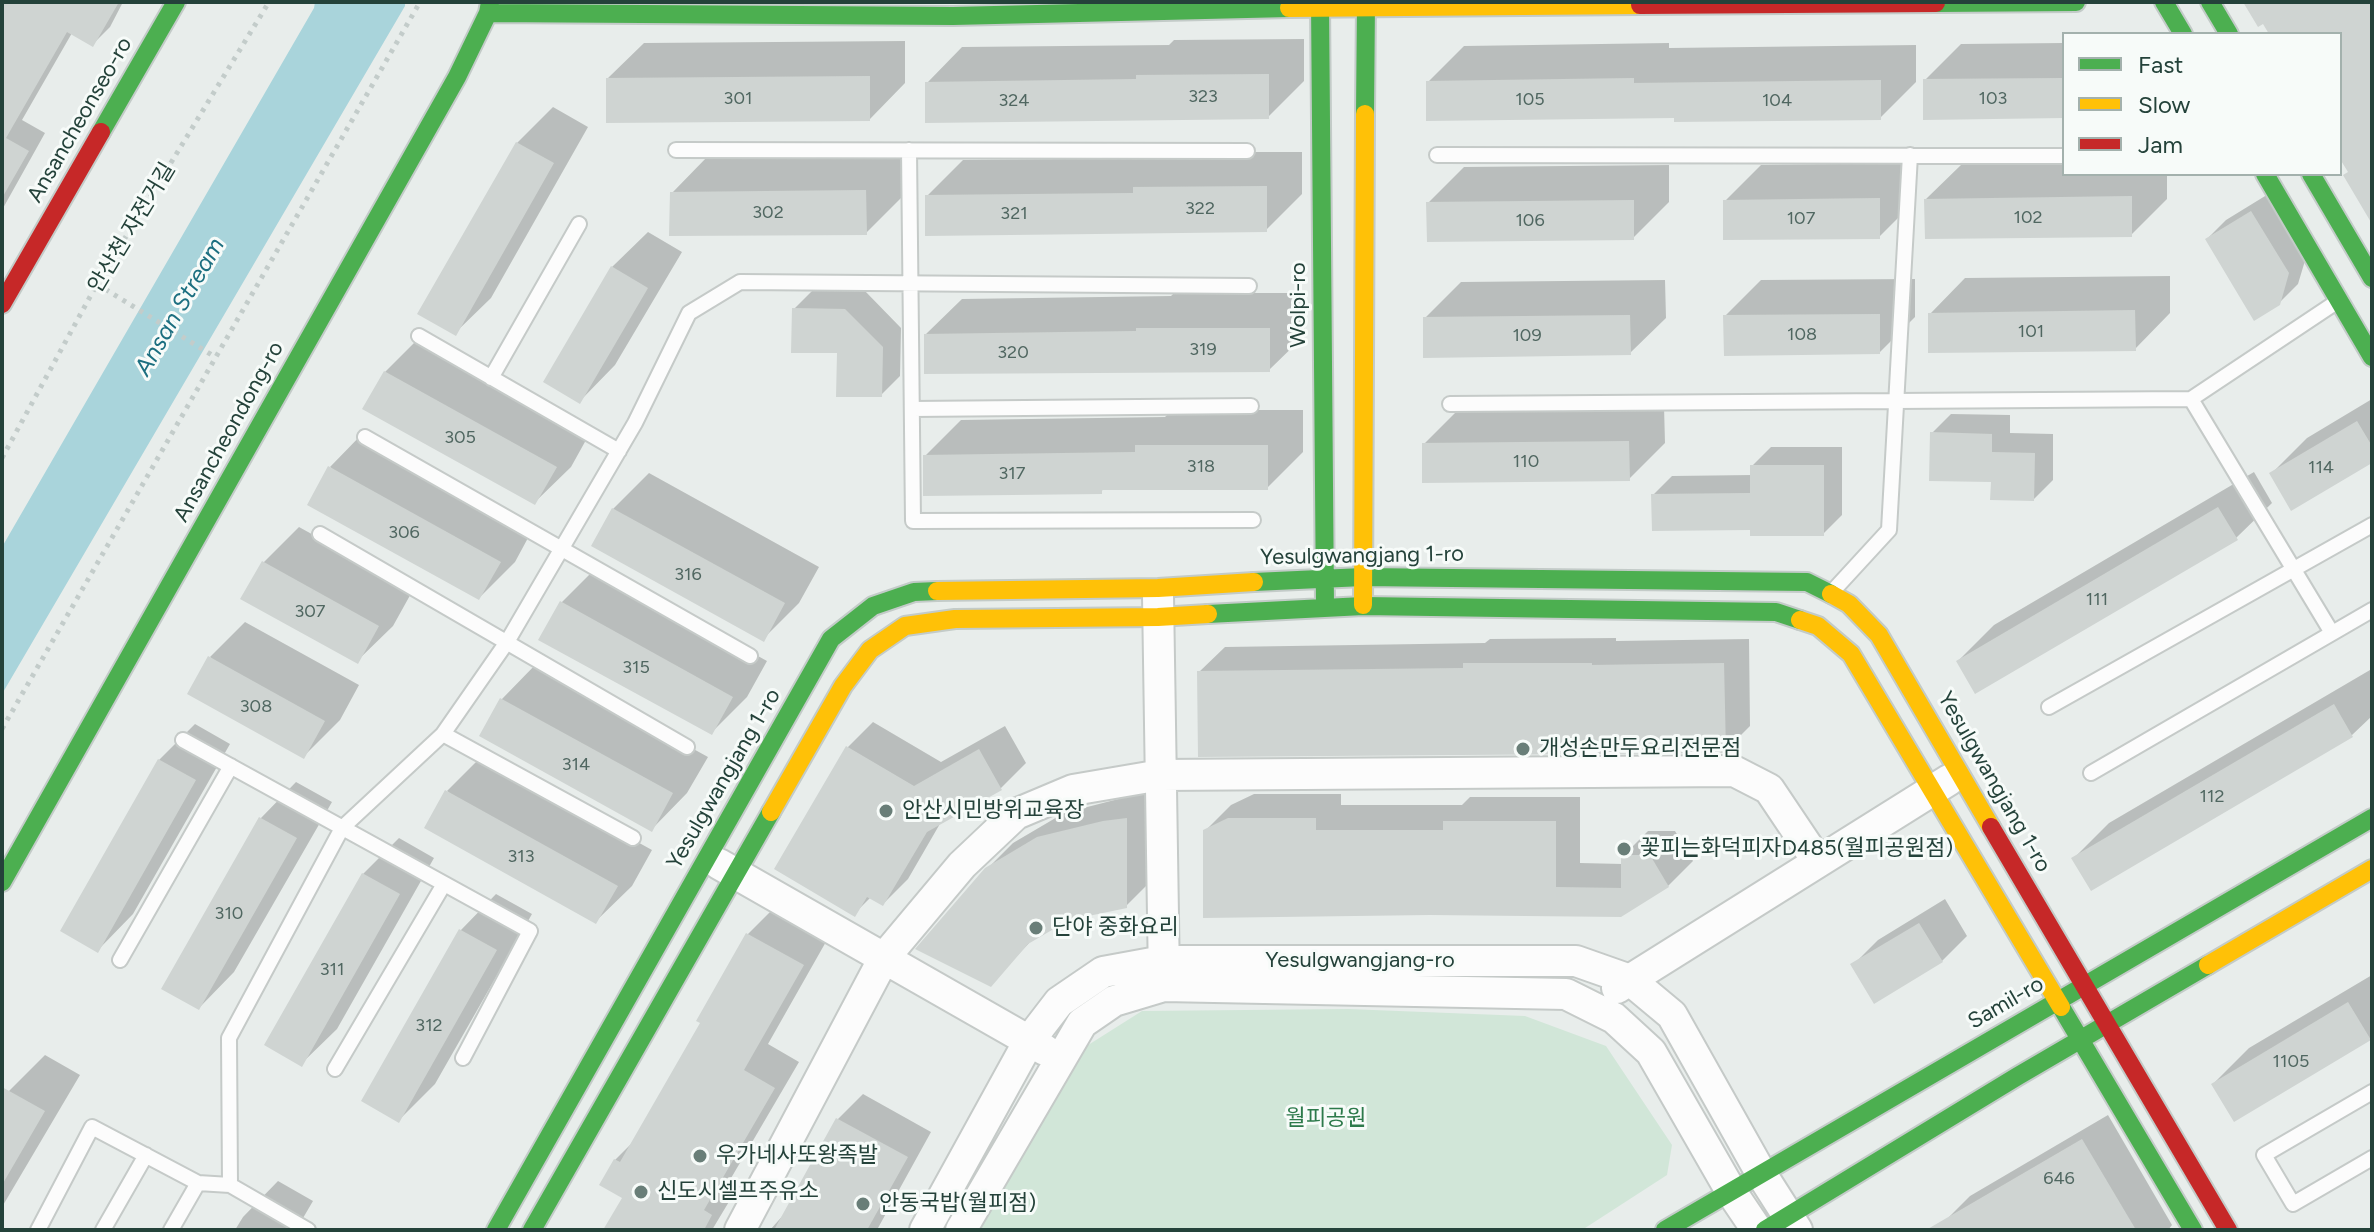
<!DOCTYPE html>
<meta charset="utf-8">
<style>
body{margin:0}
#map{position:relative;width:2374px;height:1232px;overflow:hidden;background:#e8edeb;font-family:Figtree,sans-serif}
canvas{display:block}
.frame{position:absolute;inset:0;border:4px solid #24423a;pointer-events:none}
.legend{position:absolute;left:2062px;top:32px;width:280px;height:144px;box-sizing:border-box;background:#f7fbf9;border:2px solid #a3b1ad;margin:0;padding:10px 14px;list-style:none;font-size:24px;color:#24423a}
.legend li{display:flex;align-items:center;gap:16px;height:40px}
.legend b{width:40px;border:2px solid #a3b1ad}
</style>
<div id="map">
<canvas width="2374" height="1232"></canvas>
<div class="frame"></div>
<ul class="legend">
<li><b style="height:10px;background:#4caf50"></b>Fast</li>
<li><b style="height:10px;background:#ffc107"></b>Slow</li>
<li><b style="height:10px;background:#c62828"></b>Jam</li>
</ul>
</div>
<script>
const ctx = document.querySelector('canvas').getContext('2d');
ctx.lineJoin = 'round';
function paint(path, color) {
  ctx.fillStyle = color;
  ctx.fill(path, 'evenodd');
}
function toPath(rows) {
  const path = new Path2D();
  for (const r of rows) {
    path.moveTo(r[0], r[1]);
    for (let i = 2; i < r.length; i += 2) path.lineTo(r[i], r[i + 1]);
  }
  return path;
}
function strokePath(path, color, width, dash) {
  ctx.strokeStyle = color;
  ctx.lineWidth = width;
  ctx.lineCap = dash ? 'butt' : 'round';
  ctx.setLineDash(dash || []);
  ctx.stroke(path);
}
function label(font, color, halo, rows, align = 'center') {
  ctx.font = font + ' Figtree,"Noto Sans KR",sans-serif';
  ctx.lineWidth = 6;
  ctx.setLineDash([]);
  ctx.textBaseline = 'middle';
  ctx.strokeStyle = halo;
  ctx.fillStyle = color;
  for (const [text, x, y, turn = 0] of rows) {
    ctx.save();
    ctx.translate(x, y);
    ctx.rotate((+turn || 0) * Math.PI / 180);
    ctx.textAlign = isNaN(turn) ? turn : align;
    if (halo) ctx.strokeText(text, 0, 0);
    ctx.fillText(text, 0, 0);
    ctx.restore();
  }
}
paint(toPath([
 [1348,1009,1525,1016,1606,1046,1672,1145,1667,1175,1582,1230,980,1230,1085,1047,1142,1011]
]), '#d1e6d8');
paint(toPath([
 [315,2,405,2,405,6,2,694,2,547,314,8]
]), '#a9d4db');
paint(toPath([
 [2,2,123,2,110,27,93,44,72,33,22,120,45,133,2,210],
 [1304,39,1304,81,1268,117,927,83,962,47,1169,45,1174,40],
 [905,41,905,83,870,119,608,78,644,43],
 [1669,43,1669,48,1916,45,1916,82,1880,118,1428,82,1464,46],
 [2064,43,2064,116,1925,80,1961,44],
 [553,107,588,127,491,298,455,333,517,143],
 [1171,152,1302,152,1302,194,1266,230,927,196,963,160,1165,158],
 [901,156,902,197,866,233,672,193,707,157],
 [2064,162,2064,174,2167,174,2167,199,2131,235,1926,199,1962,164],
 [1915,163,1915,201,1879,237,1725,201,1761,165],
 [1669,165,1669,202,1633,238,1428,203,1464,167],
 [2270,193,2307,254,2298,284,2279,303,2207,239,2226,220],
 [648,232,682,252,615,365,580,401,612,267],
 [2170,276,2170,313,2135,349,1930,314,1965,278],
 [1915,279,1915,317,1880,352,1725,316,1761,280],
 [1665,280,1666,318,1630,353,1425,318,1461,282],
 [813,290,865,291,901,328,900,376,881,395,794,309],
 [1174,293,1305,293,1305,335,1269,370,926,334,962,299,1171,296],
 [421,336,591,431,571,467,535,502,385,372],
 [2372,399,2372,461,2272,473,2307,438],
 [1664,406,1665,443,1629,479,1424,444,1460,408],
 [1172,410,1303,410,1303,452,1267,488,1104,488,1101,492,925,456,961,420,1165,417],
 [1951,414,2010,415,2010,433,2053,434,2053,480,2034,499,1993,480,1932,433],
 [365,431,535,525,515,562,479,598,330,467],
 [1771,447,1842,447,1842,515,1823,534,1752,528,1653,495,1672,476,1752,475,1752,466],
 [2254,472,2272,503,2236,538,1958,661,1994,625],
 [649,473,819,567,799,603,763,639,613,509],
 [299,527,413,590,393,626,357,661,263,563],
 [597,567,767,661,747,697,711,733,561,603],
 [245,622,359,685,340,720,304,756,210,657],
 [1616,638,1616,641,1749,639,1750,726,1725,751,1199,672,1225,647,1485,643,1490,639],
 [537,663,708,757,687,793,652,829,482,735,502,699],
 [2370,670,2372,716,2352,735,2091,888,2074,858,2109,823],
 [873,722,941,762,1005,726,1026,763,1001,788,941,822,908,879,883,904,871,897,854,914,848,747],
 [195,724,230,744,133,914,98,950,159,760],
 [482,756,652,850,632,886,596,921,447,791],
 [296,782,332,802,234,972,199,1008,164,988,261,818],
 [1151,794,1151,881,1126,906,1068,918,1034,938,990,984,987,869,1013,843,1064,813,1130,796],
 [1254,794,1341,794,1341,805,1462,805,1470,797,1580,797,1580,863,1623,864,1623,856,1648,831,1675,831,1693,861,1668,886,1620,915,1205,831,1231,805],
 [399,838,434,858,337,1029,301,1064,363,874],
 [496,894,532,914,435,1084,399,1120,461,930],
 [1945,899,1967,936,1942,961,1853,965,1878,940],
 [773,909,827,940,768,1044,799,1062,727,1185,736,1190,712,1230,606,1230,625,1197,615,1160,634,1141,703,1023,748,934],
 [2372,975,2372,1036,2370,1038,2213,1084,2249,1048],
 [45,1055,80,1075,2,1207,2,1103,9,1091],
 [863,1094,931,1132,878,1228,875,1230,770,1230,786,1212,838,1119],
 [2108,1115,2172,1225,2168,1230,1951,1230,1945,1221,1970,1196],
 [278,1181,313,1201,296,1230,235,1230,243,1217]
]), '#0003');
paint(toPath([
 [2,2,119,2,93,47,67,32,6,138,29,151,2,198],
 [2243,2,2372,2,2372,224,2343,175,2348,172,2340,159,2340,34,2269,34,2263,24,2258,27],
 [1269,74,1269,119,925,123,925,82,1136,79,1136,75],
 [870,76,870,121,606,123,606,78],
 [1634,78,1634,83,1881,80,1881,120,1674,122,1674,118,1426,121,1426,81],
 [2064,78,2064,118,1923,120,1923,79],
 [516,142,554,163,456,336,417,314],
 [1267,186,1267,232,925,236,925,195,1133,193,1133,187],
 [866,190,867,235,669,236,670,192],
 [2132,196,2132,237,1925,239,1924,199],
 [1880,198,1880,239,1723,240,1723,200],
 [1634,200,1634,240,1427,242,1426,202],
 [2251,211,2289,273,2280,305,2254,321,2205,239],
 [611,266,648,288,580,404,543,382],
 [792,308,845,309,883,347,882,397,836,397,837,353,791,353],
 [2135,310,2136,351,1928,353,1928,313],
 [1880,314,1880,354,1724,356,1723,315],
 [1630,315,1631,355,1423,358,1423,317],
 [1136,328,1270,328,1270,372,924,374,924,334,1136,331],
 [384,371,557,467,535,505,362,409],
 [2357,421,2372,446,2372,463,2291,511,2269,473],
 [1930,432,1992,434,1992,452,2035,453,2034,501,1990,500,1991,482,1929,481],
 [1629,441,1630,481,1422,483,1422,443],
 [1135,445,1268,445,1268,490,1102,490,1102,494,923,496,923,455,1135,452],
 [1750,465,1824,465,1824,536,1750,536,1750,530,1652,531,1651,494,1750,493],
 [328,466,501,562,479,600,307,505],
 [2218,507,2238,540,1975,694,1956,661],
 [612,508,785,603,764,642,591,546],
 [262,561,379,626,358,664,240,599],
 [560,601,733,697,712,735,538,640],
 [208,656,325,721,304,759,187,694],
 [1463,663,1592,663,1592,665,1724,663,1726,753,1198,757,1197,671,1463,668],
 [500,698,673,793,652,832,479,736],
 [2334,704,2353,737,2091,891,2071,858],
 [846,746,914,786,979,749,1002,790,927,832,883,906,867,897,855,917,774,869],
 [158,759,196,780,98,953,60,931],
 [445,790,618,886,596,924,424,828],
 [259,817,297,838,199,1010,161,989],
 [1127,818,1127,908,1069,920,1028,944,991,987,915,949,985,868,1037,837,1103,821],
 [1228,818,1316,818,1316,830,1443,830,1443,821,1556,821,1556,887,1621,888,1621,855,1650,855,1669,887,1621,917,1430,915,1203,918,1203,830],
 [362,873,400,894,302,1067,264,1045],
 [1919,923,1943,962,1874,1004,1850,964],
 [459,929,497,950,399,1123,361,1101],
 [746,933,804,965,744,1070,775,1088,704,1210,712,1215,704,1230,603,1230,622,1198,599,1185,614,1159,620,1162,700,1023,696,1021],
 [2348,1002,2371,1040,2234,1122,2211,1084],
 [2,1087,45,1111,2,1185],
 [836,1118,908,1157,867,1230,774,1230],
 [2082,1139,2136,1230,1926,1230]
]), '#cfd4d2');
const lane = toPath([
 [676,150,1247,151],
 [909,150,913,521,1253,520],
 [1437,155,2064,156],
 [419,336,619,451],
 [491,378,579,224],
 [2191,399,2332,633],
 [1450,404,2191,399,2335,303],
 [912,409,1251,406],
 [365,437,750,656],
 [320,534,687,747],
 [1832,592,1889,530,1910,155],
 [2049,707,2372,525],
 [443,734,633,838],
 [183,740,530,931,463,1058],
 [2091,773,2372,610],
 [120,960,231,766],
 [335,1069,444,884],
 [2372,1092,2264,1155,2293,1204,2372,1158],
 [230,1185,229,1038,342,828,443,734,507,642,635,423,689,313,740,282,1249,286],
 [38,1230,92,1127,198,1183,230,1185,308,1230],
 [103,1230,146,1155],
 [171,1230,198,1183]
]);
const street = toPath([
 [1158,596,1164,980],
 [719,864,1045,1050],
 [1617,988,1949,780],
 [740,1230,884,958,962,865,1016,814,1073,790,1161,775,1734,771,1769,789,1818,862],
 [925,1230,1029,1041,1059,1002,1103,972,1163,961,1576,961,1630,980,1672,1015,1762,1175,1797,1230],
 [961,1230,1082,1023,1114,1001,1164,986,1566,994,1614,1018,1651,1052,1732,1193,1757,1230]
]);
const fast = toPath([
 [1320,2,1325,605],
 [2164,2,2183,34],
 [2210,2,2229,34],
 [1936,3,2076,2],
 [488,13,953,16,1289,8],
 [1365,114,1366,2],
 [101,132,176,2],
 [2265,174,2372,357],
 [2311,174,2372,278],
 [1254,582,1363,577,1807,582,1831,594],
 [1208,614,1363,606,1776,612,1800,620],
 [2,882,457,77,488,13,490,2],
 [2061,1007,2193,1230],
 [496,1230,831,639,873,606,914,592,937,591],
 [532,1230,771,812],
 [1665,1230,2372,818],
 [1765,1230,2018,1076,2208,965]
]);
const slow = toPath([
 [1289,8,1640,5],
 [937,591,1158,588,1254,582],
 [1831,594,1849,604,1879,635,1991,827],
 [1363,605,1365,114],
 [1800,620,1818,626,1851,654,2061,1007],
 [771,812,843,686,870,650,905,626,955,619,1158,617,1208,614],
 [2208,965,2372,869]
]);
const jam = toPath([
 [1640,5,1936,3],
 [2,304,101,132],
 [1991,827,2228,1230]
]);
strokePath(lane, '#c5cac8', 18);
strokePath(street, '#c5cac8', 34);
strokePath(fast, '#c3cbc8', 22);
strokePath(slow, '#c3cbc8', 22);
strokePath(jam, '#c3cbc8', 22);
strokePath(toPath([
 [97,284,215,357],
 [2,458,97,284,269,2],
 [2,729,420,2]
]), '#c3ccca', 5, [4, 6]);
strokePath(lane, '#fcfcfc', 14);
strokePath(street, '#fcfcfc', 30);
strokePath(fast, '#4caf50', 18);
strokePath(slow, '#ffc107', 18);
strokePath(jam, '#c62828', 18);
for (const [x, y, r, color] of [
 [1523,749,8,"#697e78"],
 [886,811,8,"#697e78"],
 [1624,849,8,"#697e78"],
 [1036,928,8,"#697e78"],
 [700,1156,8,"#697e78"],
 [641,1192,8,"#697e78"],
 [863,1204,8,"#697e78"]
]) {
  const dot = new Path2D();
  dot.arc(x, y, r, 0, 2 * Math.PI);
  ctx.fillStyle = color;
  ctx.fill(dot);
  strokePath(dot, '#f7fbf9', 3);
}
label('18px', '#506761', null, [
 ["323",1203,97],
 ["301",738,99],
 ["103",1993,99],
 ["105",1530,100],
 ["324",1014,101],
 ["104",1777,101],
 ["322",1200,209],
 ["302",768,213],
 ["321",1014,214],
 ["102",2028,218],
 ["107",1801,219],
 ["106",1530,221],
 ["101",2031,332],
 ["108",1802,335],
 ["109",1527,336],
 ["319",1203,350],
 ["320",1013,353],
 ["305",460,438],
 ["110",1526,462],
 ["318",1201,467],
 ["114",2321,468],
 ["317",1012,474],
 ["306",404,533],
 ["316",688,575],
 ["111",2097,600],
 ["307",310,612],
 ["315",636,668],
 ["308",256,707],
 ["314",576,765],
 ["112",2212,797],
 ["313",521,857],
 ["310",229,914],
 ["311",332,970],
 ["312",429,1026],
 ["1105",2291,1062],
 ["646",2059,1179]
]);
label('22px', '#24423a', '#f7fbf9', [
 ["Ansancheonseo-ro",80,120,-60],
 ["안산천 자전거길",132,228,-59],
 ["Wolpi-ro",1299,305,-90],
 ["Ansancheondong-ro",229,432,-61],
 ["Yesulgwangjang 1-ro",1362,556,-1],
 ["Yesulgwangjang 1-ro",724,779,-60],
 ["Yesulgwangjang 1-ro",1994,782,60],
 ["Yesulgwangjang-ro",1360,961],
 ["Samil-ro",2006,1003,-30]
]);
label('22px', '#24423a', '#f7fbf9', [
 ["개성손만두요리전문점",1539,749],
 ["안산시민방위교육장",902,811],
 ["꽃피는화덕피자D485(월피공원점)",1640,849],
 ["단야 중화요리",1052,928],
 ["우가네사또왕족발",716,1156],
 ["신도시셀프주유소",657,1192],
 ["안동국밥(월피점)",879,1204]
], 'left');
label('22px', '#2d7a4b', '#f7fbf9', [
 ["월피공원",1326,1119]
]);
label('italic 24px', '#1c6f80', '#f7fbf9', [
 ["Ansan Stream",180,307,-60]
]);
</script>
